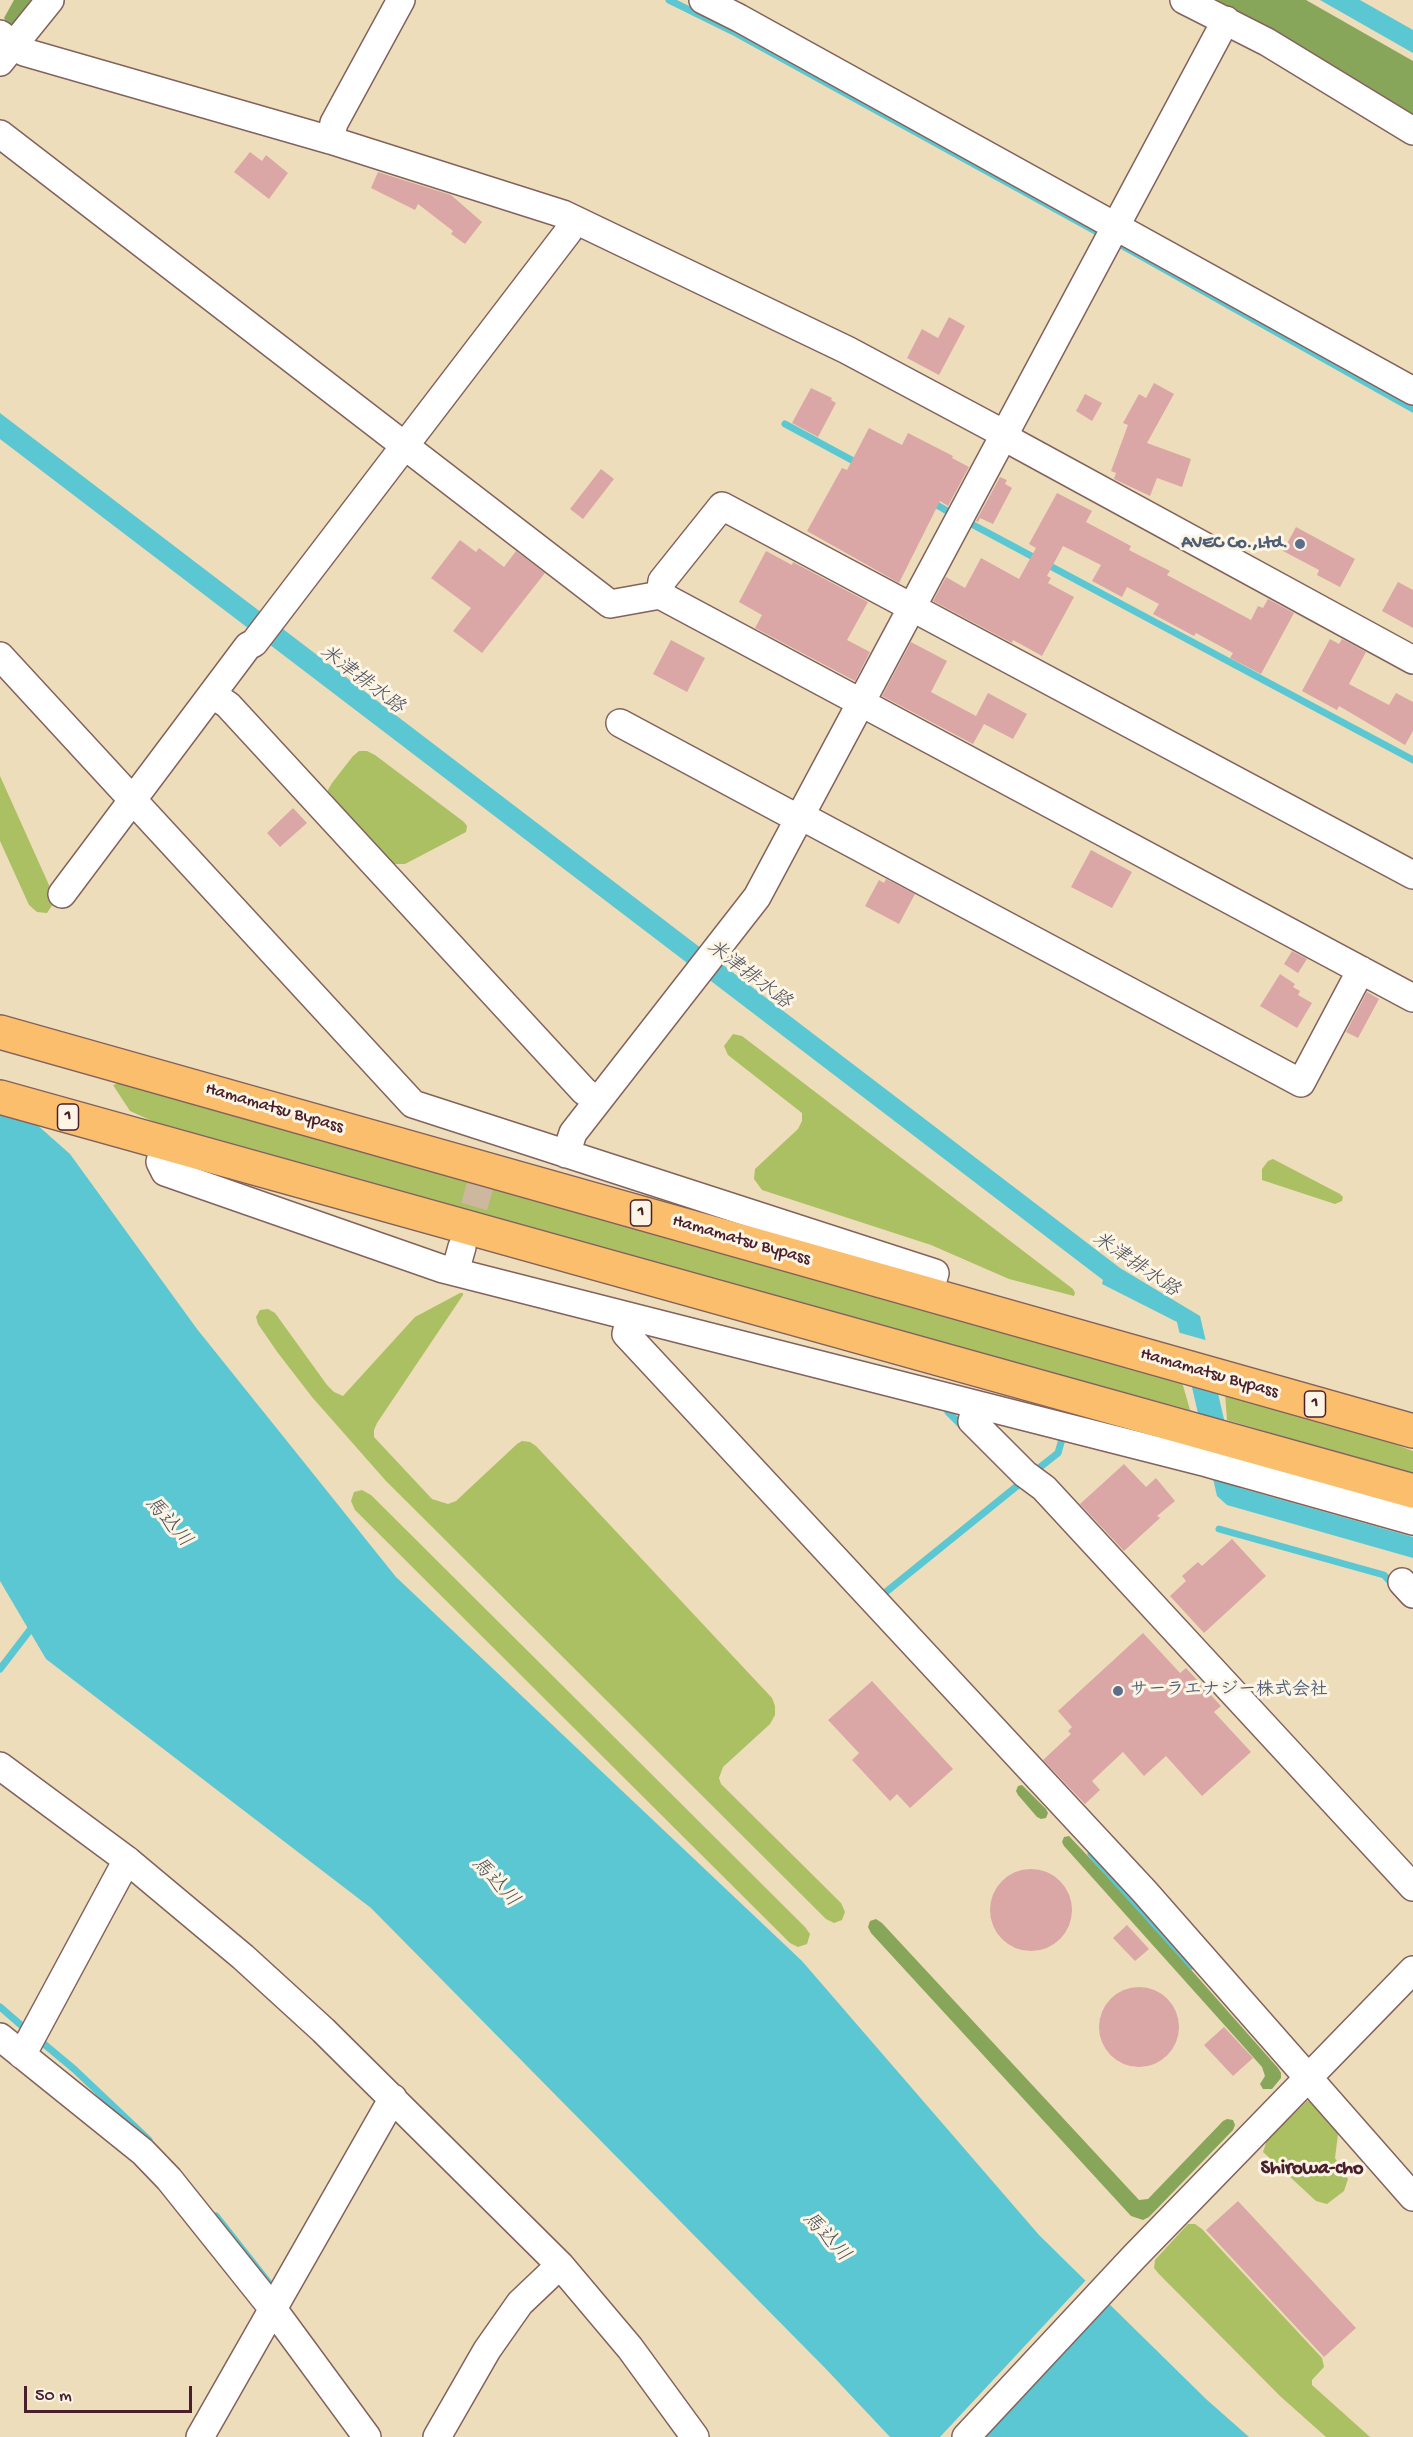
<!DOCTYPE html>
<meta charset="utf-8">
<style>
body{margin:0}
#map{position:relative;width:1413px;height:2437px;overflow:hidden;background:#edb;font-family:"Gochi Hand",sans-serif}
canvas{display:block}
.scale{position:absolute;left:24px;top:2386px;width:168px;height:27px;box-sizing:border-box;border:3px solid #4a1f2b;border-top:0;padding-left:8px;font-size:18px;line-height:21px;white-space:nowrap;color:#4a1f2b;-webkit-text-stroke:4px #fcf5e5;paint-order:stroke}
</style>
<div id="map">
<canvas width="1413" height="2437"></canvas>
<div class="scale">50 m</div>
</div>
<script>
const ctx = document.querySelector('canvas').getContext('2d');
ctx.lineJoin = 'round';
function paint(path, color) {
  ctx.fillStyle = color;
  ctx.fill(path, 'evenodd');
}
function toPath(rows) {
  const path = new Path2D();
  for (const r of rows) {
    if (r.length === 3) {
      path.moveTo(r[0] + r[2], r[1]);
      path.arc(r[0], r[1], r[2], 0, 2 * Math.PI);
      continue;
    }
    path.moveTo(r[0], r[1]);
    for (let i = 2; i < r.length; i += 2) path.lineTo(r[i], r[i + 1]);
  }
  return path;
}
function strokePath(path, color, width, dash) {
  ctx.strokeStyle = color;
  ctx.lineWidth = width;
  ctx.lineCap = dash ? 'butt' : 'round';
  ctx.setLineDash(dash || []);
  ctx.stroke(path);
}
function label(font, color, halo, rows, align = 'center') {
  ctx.font = font + ' "Gochi Hand","Klee One",sans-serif';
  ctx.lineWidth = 6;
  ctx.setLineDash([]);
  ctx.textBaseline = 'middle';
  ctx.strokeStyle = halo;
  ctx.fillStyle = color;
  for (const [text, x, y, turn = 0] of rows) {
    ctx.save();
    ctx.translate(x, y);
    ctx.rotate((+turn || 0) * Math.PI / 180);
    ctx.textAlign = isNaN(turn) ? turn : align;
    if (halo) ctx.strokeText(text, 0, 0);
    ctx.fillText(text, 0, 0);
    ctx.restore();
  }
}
paint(toPath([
 [359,751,367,751,375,755,464,822,467,826,466,832,405,864,389,864,328,798,328,790,332,783,353,756],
 [0,776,53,894,53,904,47,913,37,912,29,905,0,841],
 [733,1034,742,1036,1073,1289,1075,1293,1074,1296,1009,1279,931,1245,762,1190,754,1179,755,1169,798,1129,802,1121,802,1113,728,1055,724,1046],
 [122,1082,421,1164,592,1217,1182,1382,1190,1410,861,1322,161,1125,130,1111,113,1085],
 [1273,1159,1340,1194,1343,1197,1342,1201,1335,1204,1262,1180,1262,1169,1268,1161],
 [460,1293,463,1293,463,1295,377,1423,374,1430,374,1437,432,1499,448,1504,456,1501,517,1444,522,1441,530,1442,536,1446,772,1698,775,1706,775,1715,770,1724,723,1767,719,1778,721,1784,841,1903,845,1912,842,1920,834,1923,826,1919,386,1481,312,1397,278,1353,258,1324,256,1317,260,1310,268,1309,275,1313,327,1385,334,1392,343,1396,415,1317],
 [1225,1393,1376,1437,1413,1451,1413,1475,1227,1420],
 [362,1490,371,1495,805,1927,810,1934,807,1944,798,1947,790,1943,355,1510,351,1501,354,1492],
 [1307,2101,1313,2102,1336,2126,1338,2134,1335,2158,1348,2179,1344,2191,1327,2204,1316,2201,1263,2152,1267,2140],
 [1188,2224,1195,2224,1202,2229,1322,2358,1324,2367,1312,2380,1312,2385,1370,2437,1326,2437,1280,2396,1159,2274,1154,2268,1155,2260]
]), '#abbf63');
paint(toPath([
 [14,0,37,0,14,25,9,25,4,18],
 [1214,0,1306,0,1413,61,1413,115,1294,42],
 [1022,1785,1046,1809,1048,1813,1046,1818,1041,1819,1037,1817,1018,1795,1016,1791,1018,1786],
 [1069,1836,1132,1903,1278,2068,1281,2073,1281,2078,1272,2089,1263,2089,1260,2084,1265,2076,1262,2067,1064,1846,1062,1842,1064,1837],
 [876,1919,882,1923,1139,2200,1148,2199,1223,2121,1227,2119,1233,2120,1235,2125,1233,2130,1149,2217,1143,2220,1131,2216,871,1933,868,1927,870,1921]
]), '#88a659');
paint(toPath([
 [1320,0,1360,0,1413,30,1413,53],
 [0,413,1120,1268,1200,1316,1240,1488,1413,1537,1413,1558,1227,1505,1217,1496,1177,1322,1102,1284,1103,1280,0,439],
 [0,1092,70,1154,197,1329,396,1577,802,1961,1039,2235,1206,2399,1249,2437,890,2437,826,2369,371,1908,46,1659,0,1581]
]), '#5ac7d2');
paint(toPath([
 [1177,1332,1209,1341,1221,1391,1188,1382],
 [1088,2278,1107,2298,977,2437,940,2437]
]), '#edb');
strokePath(toPath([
 [669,0,732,31,1097,232],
 [1121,245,1413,409],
 [785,424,859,464],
 [930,501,954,515],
 [964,520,1413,760],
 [948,1412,965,1429],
 [1039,1468,1058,1453,1062,1439],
 [1219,1529,1384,1575,1394,1586],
 [881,1596,1022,1482],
 [0,1669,33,1626],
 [1091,1854,1192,1966],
 [0,2007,29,2032],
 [38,2039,74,2069,149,2140],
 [216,2216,272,2287]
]), '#5ac7d2', 7);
paint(toPath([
 [250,152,262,161,266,155,288,173,269,199,234,172],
 [378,172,451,195,482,222,465,244,451,234,453,231,418,204,415,210,371,188],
 [949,317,965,326,939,375,907,358,922,329,938,338],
 [1154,383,1174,394,1147,443,1191,459,1182,487,1157,478,1150,496,1114,479,1116,473,1111,471,1128,425,1123,423,1139,394,1146,398],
 [811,388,832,398,831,400,836,403,818,437,792,423],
 [1085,394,1102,403,1092,421,1076,411],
 [869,428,902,445,908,433,953,456,952,458,969,467,948,506,940,501,899,583,807,531,842,468,847,470],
 [601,469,614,479,583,519,570,509],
 [1000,477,1007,480,1005,484,1012,488,993,524,980,518,978,522,976,521],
 [1057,493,1092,511,1086,522,1131,546,1129,550,1170,571,1167,575,1251,620,1258,606,1263,608,1268,599,1294,613,1261,674,1230,658,1233,653,1196,633,1194,636,1153,614,1159,604,1127,587,1122,597,1092,581,1101,565,1063,546,1047,576,1051,578,1048,583,1074,597,1042,656,1013,640,1012,643,933,601,946,577,965,588,981,558,1019,579,1036,548,1029,544],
 [1296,527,1355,559,1340,587,1317,575,1319,570,1283,551],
 [460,540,476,552,479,548,504,567,516,551,545,573,482,653,453,631,471,608,431,578],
 [766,551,792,565,793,562,868,602,847,640,870,652,855,681,755,628,762,615,739,602],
 [1398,582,1413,590,1413,628,1382,611],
 [1330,639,1339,644,1342,639,1366,652,1349,684,1389,705,1396,693,1413,702,1413,731,1405,745,1339,706,1337,710,1302,691],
 [671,640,705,658,687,692,653,674],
 [911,642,947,661,931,692,976,716,988,693,1027,714,1013,739,984,724,973,744,882,696],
 [293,808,307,823,280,847,267,833],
 [1091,850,1132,872,1112,908,1071,887],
 [886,879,915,894,899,924,865,906,879,880,884,883],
 [1292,951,1307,959,1298,973,1284,964],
 [1280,974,1295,984,1293,987,1300,991,1298,995,1312,1003,1297,1028,1260,1006],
 [1367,992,1379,999,1358,1038,1346,1032],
 [1124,1464,1146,1487,1156,1478,1175,1501,1157,1516,1160,1518,1124,1551,1080,1504],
 [1232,1539,1266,1576,1204,1633,1170,1596,1186,1581,1182,1576,1198,1562,1202,1566],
 [1143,1633,1180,1673,1186,1668,1221,1706,1214,1712,1251,1752,1202,1796,1166,1756,1144,1776,1123,1752,1092,1781,1100,1790,1085,1804,1043,1760,1071,1734,1068,1731,1072,1727,1058,1711],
 [872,1681,953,1769,910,1808,897,1794,890,1801,852,1760,859,1753,828,1720],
 [1031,1910,41],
 [1127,1925,1149,1949,1135,1961,1113,1938],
 [1139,2027,40],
 [1224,2027,1253,2058,1233,2076,1204,2045],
 [1238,2201,1356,2328,1324,2357,1206,2230]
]), '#daa7a6');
strokePath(toPath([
 [463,1246,489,1154]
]), '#cdb79e', 27, [27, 14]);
const minor = toPath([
 [703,0,739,18,1413,391],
 [1184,0,1267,42,1413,131],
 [0,34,24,52,330,140,563,214,847,350,993,428,1015,443,1413,660],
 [0,62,50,0],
 [0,134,610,604,660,595,1413,998],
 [330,140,334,123,401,0],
 [660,595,662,581,722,506,1413,875],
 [0,656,413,1104,935,1273,929,1294],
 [212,694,228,705,584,1091,598,1101],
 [620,723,799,819],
 [801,816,1301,1083,1361,970],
 [62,894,248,646,254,643,568,232,574,220],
 [165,1143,160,1162,165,1172,443,1269,1207,1463,1413,1521],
 [566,1154,573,1133,757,897,1226,20],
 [455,1272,462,1247],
 [630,1317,626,1334,1144,1891,1413,2197],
 [976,1405,972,1421,1025,1474,1044,1488,1413,1887],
 [1402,1582,1413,1594],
 [0,1766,127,1860,243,1957,323,2030,560,2265,630,2348,695,2437],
 [0,2037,143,2152,169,2179,273,2309,367,2437],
 [22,2055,127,1860],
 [200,2437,393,2098],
 [437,2437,487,2350,520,2303,560,2265],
 [966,2437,1134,2257,1413,1970]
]);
const highway = toPath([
 [0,1032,1413,1431],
 [0,1097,1413,1491]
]);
strokePath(minor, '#83625d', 30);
strokePath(highway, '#83625d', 36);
strokePath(minor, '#fff', 27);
strokePath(highway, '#fabe6d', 33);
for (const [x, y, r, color] of [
 [1300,544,6,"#5c6f8a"],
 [1118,1691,6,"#5c6f8a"]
]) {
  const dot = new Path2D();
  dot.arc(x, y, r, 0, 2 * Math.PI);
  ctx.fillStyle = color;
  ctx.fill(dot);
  strokePath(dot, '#fcf5e5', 2);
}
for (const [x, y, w] of [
 [68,1117,21],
 [641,1213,21],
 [1315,1404,21]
]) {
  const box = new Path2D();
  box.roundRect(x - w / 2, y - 13, w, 26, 4.5);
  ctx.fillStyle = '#fcf5e5';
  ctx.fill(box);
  strokePath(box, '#4a1f2b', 1.5);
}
label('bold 16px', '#4a1f2b', null, [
 ["1",68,1117],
 ["1",641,1213],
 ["1",1315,1404]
]);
label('bold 18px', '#4e5e75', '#fcf5e5', [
 ["AVEC Co.,Ltd.",1288,544],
 ["サーラエナジー株式会社",1130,1691,"left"]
], 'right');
label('18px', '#4a1f2b', '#fcf5e5', [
 ["Hamamatsu Bypass",274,1109,16],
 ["Hamamatsu Bypass",741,1241,16],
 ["Hamamatsu Bypass",1209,1374,16]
]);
label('italic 20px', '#4f515d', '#fcf5e5', [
 ["米津排水路",361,681,37],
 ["米津排水路",748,976,37],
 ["米津排水路",1135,1266,34],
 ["馬込川",167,1523,49],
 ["馬込川",494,1883,47],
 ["馬込川",825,2238,47]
]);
label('bold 20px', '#4a1f2b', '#fcf5e5', [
 ["Shirowa-cho",1312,2170]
]);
</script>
